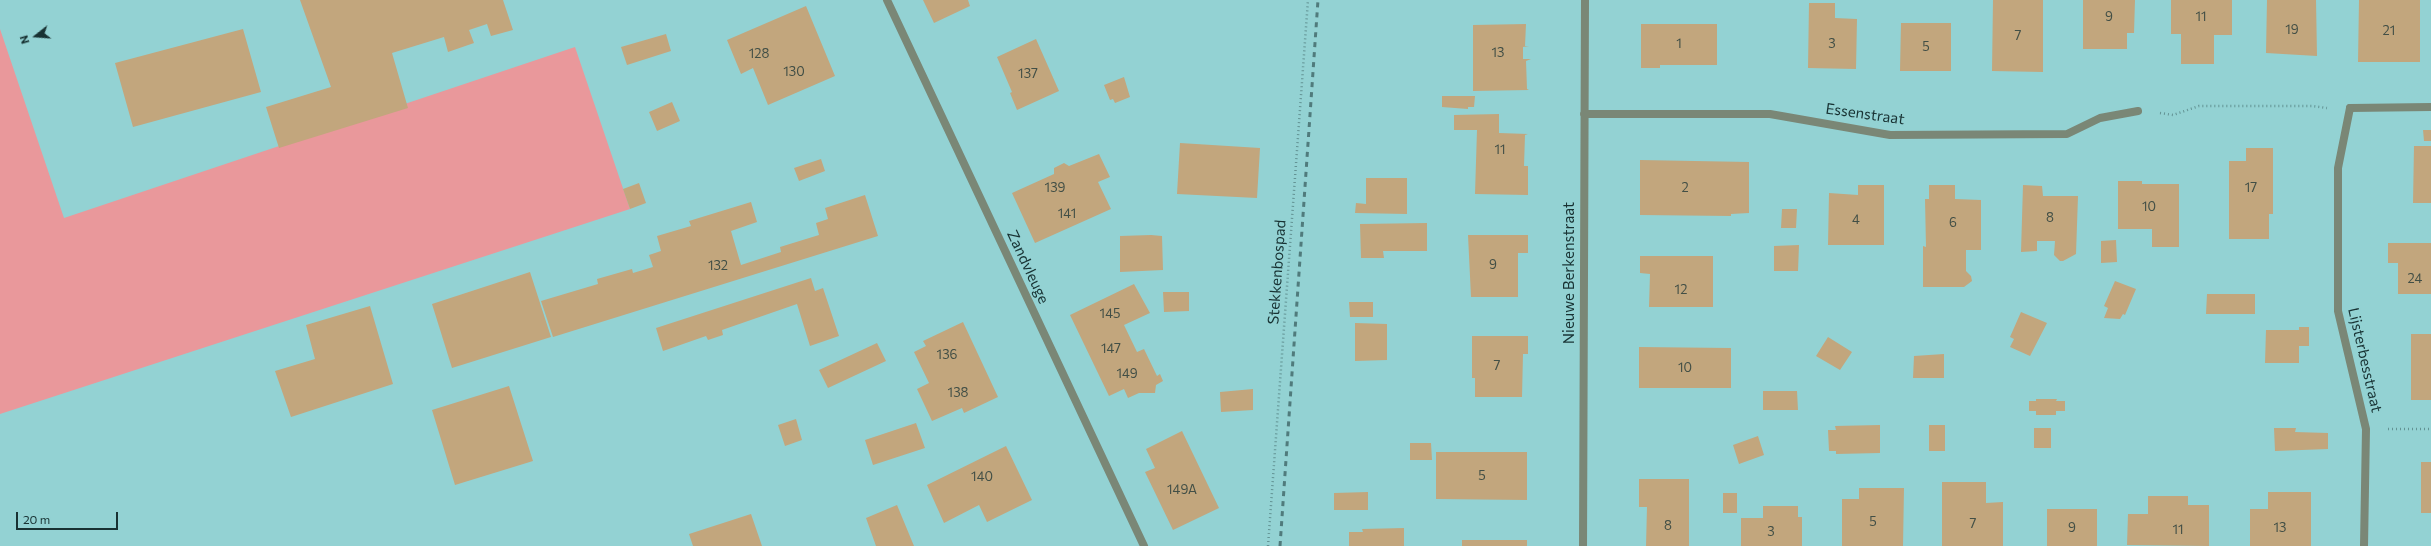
<!DOCTYPE html>
<style>
body{margin:0}
#map{position:relative;width:2431px;height:546px;overflow:hidden;background:#93d2d3;font-family:Commissioner,sans-serif}
canvas{display:block}
.north{position:absolute;left:16px;top:16px;width:40px;height:40px;-webkit-text-stroke:3px #93d2d3;paint-order:stroke;rotate:253deg;font-size:11px;font-weight:700;line-height:16px;text-align:center;color:#183233}
.north::after{content:'';display:block;margin:auto;width:14px;height:18px;background:#183233;clip-path:polygon(50% 0,100% 100%,50% 72%,0 100%)}
.scale{position:absolute;left:16px;top:512px;width:102px;height:18px;box-sizing:border-box;border:2px solid #183233;border-top:0;padding-left:5px;font-size:12px;line-height:14px;white-space:nowrap;color:#183233;-webkit-text-stroke:3px #93d2d3;paint-order:stroke}
</style>
<div id="map">
<canvas width="2431" height="546"></canvas>
<div class="north">N</div>
<div class="scale">20 m</div>
</div>
<script>
const ctx = document.querySelector('canvas').getContext('2d');
ctx.lineJoin = 'round';
function paint(path, color) {
  ctx.fillStyle = color;
  ctx.fill(path, 'evenodd');
}
function toPath(rows) {
  const path = new Path2D();
  for (const r of rows) {
    path.moveTo(r[0], r[1]);
    for (let i = 2; i < r.length; i += 2) path.lineTo(r[i], r[i + 1]);
  }
  return path;
}
function strokePath(path, color, width, dash) {
  ctx.strokeStyle = color;
  ctx.lineWidth = width;
  ctx.lineCap = dash ? 'butt' : 'round';
  ctx.setLineDash(dash || []);
  ctx.stroke(path);
}
function label(font, color, halo, rows, align = 'center') {
  ctx.font = font + ' Commissioner,sans-serif';
  ctx.lineWidth = 3;
  ctx.setLineDash([]);
  ctx.textBaseline = 'middle';
  ctx.strokeStyle = halo;
  ctx.fillStyle = color;
  for (const [text, x, y, turn = 0] of rows) {
    ctx.save();
    ctx.translate(x, y);
    ctx.rotate((+turn || 0) * Math.PI / 180);
    ctx.textAlign = isNaN(turn) ? turn : align;
    if (halo) ctx.strokeText(text, 0, 0);
    ctx.fillText(text, 0, 0);
    ctx.restore();
  }
}
paint(toPath([
 [0,29,64,218,575,47,630,209,0,414]
]), '#e9989b');
paint(toPath([
 [300,0,503,0,513,30,491,36,487,24,469,30,474,43,448,52,444,37,392,53,408,108,279,148,266,107,331,87],
 [923,0,968,0,970,6,934,23],
 [1993,0,2043,0,2043,72,1992,71],
 [2083,0,2135,0,2134,33,2127,33,2127,49,2083,49],
 [2171,0,2232,0,2232,35,2214,35,2214,64,2181,64,2181,34,2171,34],
 [2267,0,2316,0,2317,56,2266,53],
 [2359,0,2420,0,2420,62,2358,62],
 [1809,3,1835,3,1835,18,1857,19,1856,69,1808,68],
 [806,6,835,76,768,105,753,68,741,74,727,40],
 [1901,23,1951,23,1951,71,1900,71],
 [1526,24,1525,46,1529,46,1523,47,1523,59,1531,59,1526,61,1527,89,1529,90,1473,91,1473,25],
 [1641,24,1717,24,1717,65,1660,65,1660,68,1641,68],
 [243,29,261,92,133,127,115,63],
 [666,34,671,51,627,65,621,47],
 [1036,39,1059,91,1017,110,1010,93,1012,92,997,57],
 [1124,77,1130,97,1115,103,1113,99,1110,100,1104,85],
 [1442,96,1475,96,1474,107,1468,107,1468,109,1442,107],
 [672,102,680,121,657,131,649,112],
 [1499,114,1499,133,1528,134,1525,135,1524,166,1528,166,1528,195,1475,194,1477,130,1454,130,1454,115],
 [2423,130,2431,130,2431,141,2424,141],
 [1180,143,1260,148,1257,198,1177,194],
 [2414,146,2431,146,2431,203,2413,203],
 [2246,148,2273,148,2273,214,2269,214,2269,239,2229,239,2229,161,2246,161],
 [1099,154,1110,177,1098,182,1111,209,1035,243,1012,193,1054,174,1054,168,1064,163,1069,166],
 [821,159,825,171,799,181,794,168],
 [1640,160,1749,162,1749,213,1731,214,1731,216,1640,215],
 [1366,178,1407,178,1407,214,1355,213,1356,203,1366,204],
 [2118,181,2142,181,2142,184,2179,184,2179,247,2152,247,2152,229,2118,229],
 [639,183,646,203,630,209,623,189],
 [1858,185,1884,185,1884,245,1828,245,1829,193,1858,195],
 [1929,185,1955,185,1955,199,1981,200,1981,250,1966,250,1966,271,1971,276,1972,281,1964,287,1923,287,1923,246,1926,247,1925,199,1929,199],
 [2023,185,2042,186,2043,196,2078,196,2076,254,2063,261,2060,261,2054,255,2055,241,2037,241,2037,251,2021,252],
 [865,195,878,236,553,337,541,301,598,284,597,279,632,269,633,273,653,267,649,255,661,251,657,236,691,226,689,221,751,202,757,222,731,231,741,265,781,252,780,247,819,235,816,223,828,219,825,208],
 [1782,209,1797,209,1796,228,1781,228],
 [1427,223,1427,251,1383,251,1384,258,1361,258,1360,224],
 [1151,235,1162,236,1163,270,1120,272,1120,236],
 [1468,235,1528,235,1528,253,1518,253,1518,297,1471,297],
 [2116,240,2117,262,2101,263,2101,241],
 [2388,243,2431,243,2431,294,2398,294,2398,263,2388,263],
 [1799,245,1798,271,1774,271,1774,246],
 [1640,256,1713,256,1713,307,1649,307,1650,274,1640,273],
 [530,272,551,337,452,368,432,304],
 [811,278,815,291,823,288,839,336,810,346,797,304,722,330,723,335,708,340,706,336,663,351,656,328],
 [2115,281,2136,289,2125,315,2123,314,2120,319,2104,318,2108,308,2104,306],
 [1134,284,1150,313,1124,325,1137,352,1144,349,1157,376,1160,374,1163,381,1156,385,1155,393,1139,393,1128,398,1124,389,1109,396,1070,315],
 [1163,292,1189,292,1189,311,1164,312],
 [2207,294,2255,294,2255,314,2206,314],
 [1349,302,1373,302,1373,317,1350,317],
 [370,306,393,384,291,417,275,371,315,359,306,325],
 [2021,312,2047,323,2030,356,2010,347,2014,339,2010,337],
 [963,322,998,397,964,413,962,408,932,421,917,389,929,383,914,352,926,346,923,341],
 [1355,323,1387,324,1387,360,1355,361],
 [2299,327,2309,327,2309,346,2299,346,2299,363,2265,363,2266,330,2299,330],
 [2411,334,2431,334,2431,400,2411,400],
 [1472,336,1528,336,1528,354,1523,354,1522,397,1475,397,1475,378,1472,378],
 [1828,337,1852,352,1840,370,1816,356],
 [877,343,886,361,828,388,819,370],
 [1639,347,1731,348,1731,388,1639,388],
 [1944,354,1944,378,1913,378,1914,356],
 [509,386,533,461,455,485,432,410],
 [1253,389,1253,410,1221,412,1220,392],
 [1763,391,1797,391,1798,410,1763,410],
 [2036,399,2057,399,2056,401,2065,401,2065,411,2056,411,2056,415,2036,415,2036,411,2029,411,2029,401,2036,401],
 [796,419,802,440,785,446,778,425],
 [916,423,925,448,873,465,865,440],
 [1880,425,1880,453,1836,454,1836,451,1829,451,1828,430,1836,430,1835,426],
 [1929,425,1945,425,1945,451,1929,451],
 [2034,428,2051,428,2051,448,2034,448],
 [2274,428,2296,428,2295,432,2328,433,2328,449,2275,451],
 [1182,431,1219,508,1173,530,1145,472,1155,468,1146,449],
 [1758,436,1764,455,1739,464,1733,445],
 [1410,443,1431,443,1432,460,1410,460],
 [1006,446,1032,500,987,522,979,505,944,523,927,485],
 [1436,452,1527,452,1527,500,1436,499],
 [2421,462,2431,462,2431,513,2421,513],
 [1639,479,1689,479,1689,546,1646,546,1647,507,1639,507],
 [1942,482,1986,482,1986,503,2003,502,2003,546,1942,546],
 [1859,488,1904,488,1903,546,1842,546,1842,499,1859,499],
 [1368,492,1368,510,1334,510,1334,493],
 [2268,492,2311,492,2311,546,2250,546,2250,509,2268,509],
 [1723,493,1737,493,1737,513,1723,513],
 [2148,496,2188,496,2188,505,2209,505,2209,546,2127,545,2128,514,2148,514],
 [897,505,914,546,876,546,866,518],
 [1763,506,1798,506,1798,517,1802,517,1802,546,1741,546,1741,518,1763,518],
 [2047,509,2097,509,2097,546,2047,546],
 [751,514,762,546,693,546,689,534],
 [1404,528,1404,546,1349,546,1349,532,1363,532,1362,529],
 [1462,540,1527,540,1527,546,1462,546]
]), '#c2a67d');
strokePath(toPath([
 [2160,113,2173,115,2199,106,2312,106,2327,108],
 [2388,429,2431,429],
 [1268,546,1308,0]
]), '#639394', 2.5, [1, 3]);
strokePath(toPath([
 [2350,108,2431,107]
]), '#7a8776', 8);
strokePath(toPath([
 [887,0,1144,546],
 [2350,108,2338,168,2338,311,2366,429,2364,546],
 [1584,114,1770,114,1890,135,2067,134,2100,118,2138,111],
 [1583,546,1585,0]
]), '#7a8776', 8);
strokePath(toPath([
 [1280,546,1318,0]
]), '#507b7c', 3, [5, 5]);
label('13px', '#424f46', null, [
 ["9",2109,17],
 ["11",2201,17],
 ["19",2292,30],
 ["21",2389,31],
 ["7",2018,36],
 ["1",1679,44],
 ["3",1832,44],
 ["5",1926,47],
 ["13",1498,53],
 ["128",759,54],
 ["130",794,72],
 ["137",1028,74],
 ["11",1500,150],
 ["139",1055,188],
 ["2",1685,188],
 ["17",2251,188],
 ["10",2149,207],
 ["141",1067,214],
 ["8",2050,218],
 ["4",1856,220],
 ["6",1953,223],
 ["9",1493,265],
 ["132",718,266],
 ["24",2415,279],
 ["12",1681,290],
 ["145",1110,314],
 ["147",1111,349],
 ["136",947,355],
 ["7",1497,366],
 ["10",1685,368],
 ["149",1127,374],
 ["138",958,393],
 ["5",1482,476],
 ["140",982,477],
 ["149A",1182,490],
 ["5",1873,522],
 ["7",1973,524],
 ["8",1668,526],
 ["9",2072,528],
 ["13",2280,528],
 ["11",2178,530],
 ["3",1771,532]
]);
label('15px', '#183233', '#93d2d3', [
 ["Essenstraat",1865,114,8],
 ["Zandvleuge",1028,267,65],
 ["Stekkenbospad",1277,272,-86],
 ["Nieuwe Berkenstraat",1569,273,-90],
 ["Lijsterbesstraat",2365,360,77]
]);
</script>
